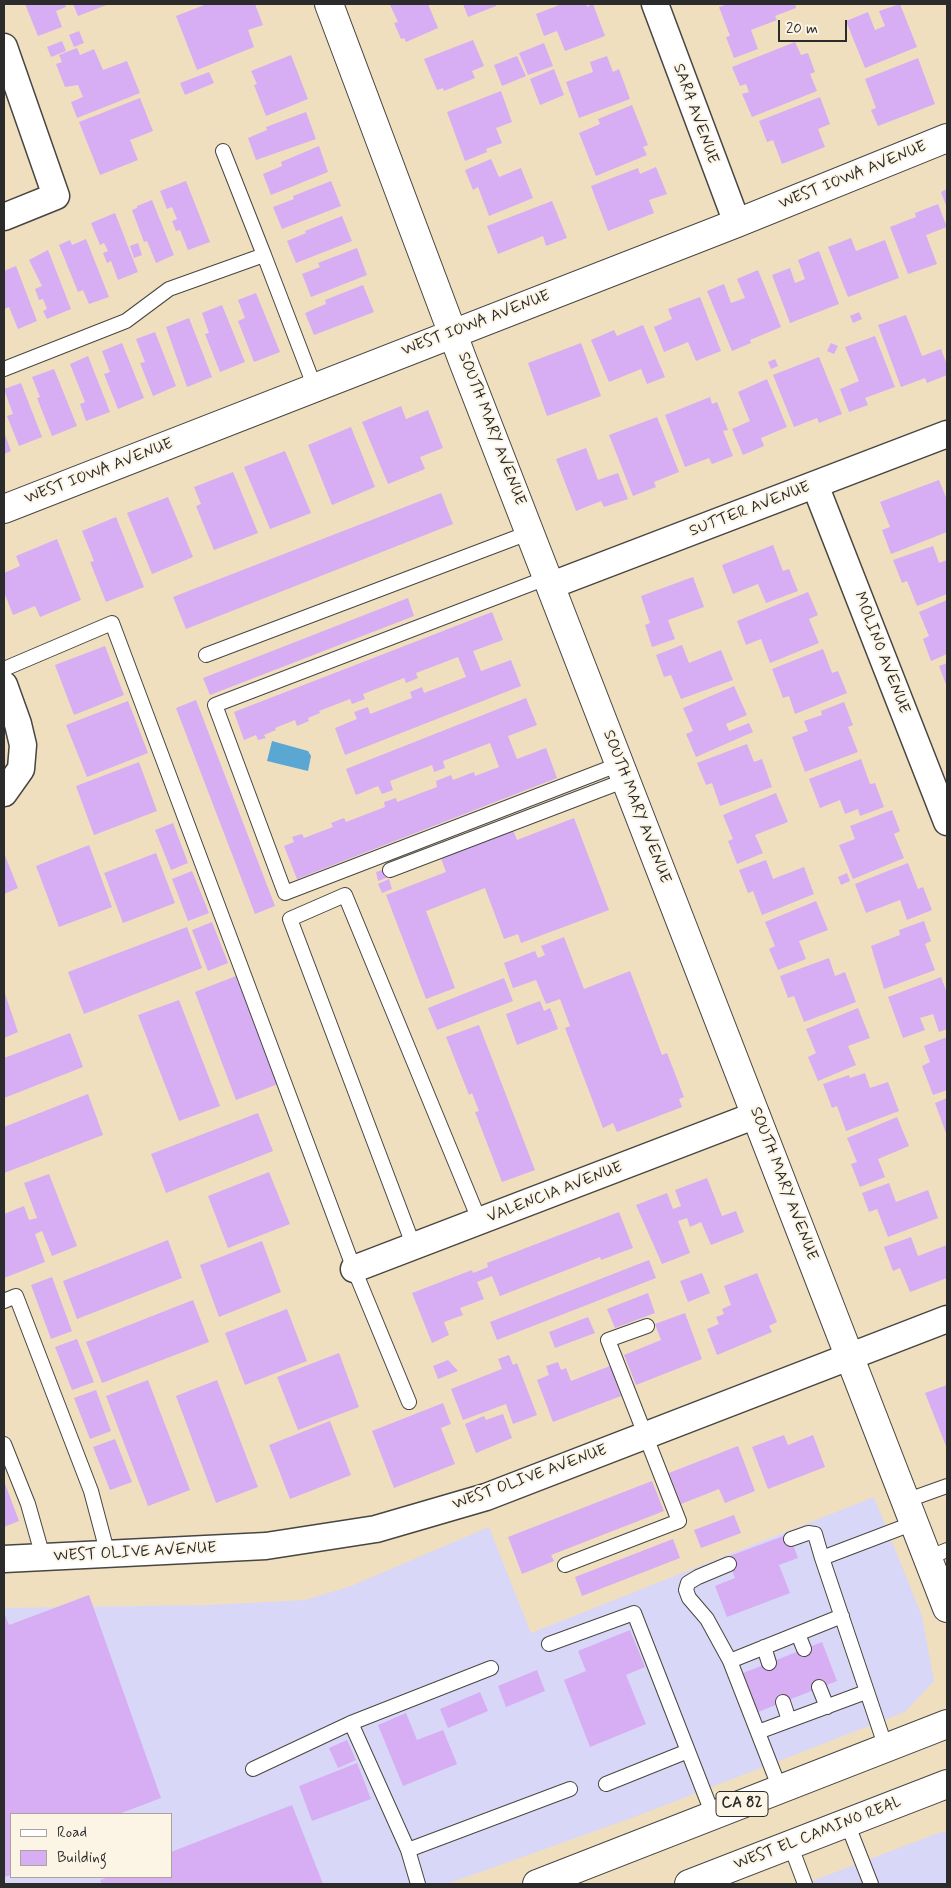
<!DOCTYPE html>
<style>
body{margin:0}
#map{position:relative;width:951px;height:1888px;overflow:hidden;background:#efdfbe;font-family:Mynerve,sans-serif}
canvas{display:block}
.frame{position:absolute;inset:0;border:5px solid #2b2b2b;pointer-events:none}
.legend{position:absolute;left:10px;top:1813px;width:162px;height:65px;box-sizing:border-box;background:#fcf5e5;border:1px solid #a8a49b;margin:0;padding:6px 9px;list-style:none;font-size:15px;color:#2b2b2b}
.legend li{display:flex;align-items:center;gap:10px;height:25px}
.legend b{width:25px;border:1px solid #a8a49b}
.scale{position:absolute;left:778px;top:20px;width:69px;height:22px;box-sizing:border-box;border:2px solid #2b2b2b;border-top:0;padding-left:6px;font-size:15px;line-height:18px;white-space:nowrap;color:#2b2b2b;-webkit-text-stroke:4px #fcf5e5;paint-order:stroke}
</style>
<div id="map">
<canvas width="951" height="1888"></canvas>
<div class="frame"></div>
<ul class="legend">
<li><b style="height:6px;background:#fff"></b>Road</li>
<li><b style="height:14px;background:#d7adf4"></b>Building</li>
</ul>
<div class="scale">20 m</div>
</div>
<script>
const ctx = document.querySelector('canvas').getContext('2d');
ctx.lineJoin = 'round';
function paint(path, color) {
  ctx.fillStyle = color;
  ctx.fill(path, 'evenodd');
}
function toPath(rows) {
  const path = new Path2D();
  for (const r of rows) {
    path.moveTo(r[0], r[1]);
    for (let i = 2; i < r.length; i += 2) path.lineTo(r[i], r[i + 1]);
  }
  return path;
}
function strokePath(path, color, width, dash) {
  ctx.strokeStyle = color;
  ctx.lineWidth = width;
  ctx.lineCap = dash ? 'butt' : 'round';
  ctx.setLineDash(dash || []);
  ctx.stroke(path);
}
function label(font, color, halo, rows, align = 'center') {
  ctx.font = font + ' Mynerve,sans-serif';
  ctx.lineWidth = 4;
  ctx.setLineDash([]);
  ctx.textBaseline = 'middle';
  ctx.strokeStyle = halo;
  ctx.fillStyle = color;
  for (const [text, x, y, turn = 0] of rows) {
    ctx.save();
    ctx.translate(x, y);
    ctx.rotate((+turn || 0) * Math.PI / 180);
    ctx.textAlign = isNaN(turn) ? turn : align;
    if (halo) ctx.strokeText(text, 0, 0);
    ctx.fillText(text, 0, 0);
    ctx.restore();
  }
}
paint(toPath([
 [874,1497,922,1616,934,1681,905,1712,637,1816,447,1884,4,1884,4,1608,209,1605,305,1600,351,1586,489,1527,531,1633],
 [11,1814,171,1814,171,1877,11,1877],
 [941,1832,947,1832,947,1884,804,1884]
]), '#d9d7f7');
paint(toPath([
 [272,741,308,751,311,756,308,771,267,761]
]), '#5ba7d4');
paint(toPath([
 [25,4,65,4,66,7,56,11,62,27,38,36],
 [73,4,109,4,78,16],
 [207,4,255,4,263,25,248,30,254,47,197,70,176,16],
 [394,4,428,4,438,28,406,42,404,38,401,39,394,23,398,22,390,5],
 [463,4,496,4,496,6,468,17],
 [562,4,586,4,587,7,593,4,605,36,565,51,557,31,544,36,536,14],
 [728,4,795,4,796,8,775,16,777,20,751,30,758,49,734,58,726,37,730,36,719,7],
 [900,4,917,47,865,68,846,21,868,12,875,30,885,26,879,11],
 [79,31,84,43,74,47,69,35],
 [473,40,484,66,472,71,475,78,444,91,443,88,437,90,424,59],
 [62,41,66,51,51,57,47,47],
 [795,42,801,55,808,53,815,72,810,74,817,91,752,117,742,94,749,92,746,84,740,86,732,67],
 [544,43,553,66,528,75,519,53],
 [77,48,80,55,94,49,103,70,127,61,140,93,77,118,71,102,83,97,78,85,65,87,56,64,62,62,59,55],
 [291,55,308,99,266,116,254,85,257,84,251,71],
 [517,56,526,76,502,86,494,65],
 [607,56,613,72,619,69,630,99,579,118,566,82,593,72,590,62],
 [918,58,935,104,878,126,871,110,876,108,865,79],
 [554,69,564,95,540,105,530,79],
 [209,72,214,83,185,95,180,83],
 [501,91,512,122,496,128,502,143,486,149,487,152,465,161,447,112],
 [820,97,830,124,818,129,825,147,782,164,773,140,767,142,759,121],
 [140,98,153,131,130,140,138,160,100,175,79,122],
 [632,105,648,145,643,147,647,155,596,176,579,133,600,124,598,119],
 [306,112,316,139,256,160,248,138,267,130,266,127],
 [319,146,328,172,271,195,263,174,282,166,281,162],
 [491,159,499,177,521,168,533,198,489,216,478,187,473,190,465,170],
 [656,167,667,194,649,200,654,213,608,231,591,186,638,168,640,174],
 [186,181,210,242,188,250,180,230,176,231,172,221,177,219,172,207,167,209,160,191],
 [331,181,341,206,282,229,273,207,294,199,293,196],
 [947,189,947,208,941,192],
 [152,200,174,255,156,263,147,241,144,242,132,210,137,208,137,206],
 [552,201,567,238,546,246,543,236,498,254,487,226],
 [938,204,947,227,926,235,937,264,908,274,890,227,916,217,915,213],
 [115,213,138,272,118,280,111,261,107,263,103,253,108,251,104,243,100,245,91,223],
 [342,216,352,241,296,263,287,241,306,233,305,231],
 [851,238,856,251,885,240,899,278,848,297,828,247],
 [86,239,109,297,89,304,83,290,78,292,59,245,70,240,72,245],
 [138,243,142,255,134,258,130,246],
 [357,248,367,275,311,297,302,274,320,267,318,263],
 [48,250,71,309,47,319,43,311,47,309,43,299,39,300,35,289,42,286,29,260],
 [819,251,839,304,790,323,772,275,790,268,795,283,805,279,798,260],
 [16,266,37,321,18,329,9,307,4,309,4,271],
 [758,270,781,327,750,340,751,343,732,351,707,291,724,284,731,303,745,298,737,279],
 [363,285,374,312,314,335,305,313,326,304,325,300],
 [256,293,280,352,254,362,238,321,245,318,238,300],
 [700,297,721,351,696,361,688,342,664,352,654,327,672,319,668,309],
 [222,305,245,362,220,372,205,334,209,333,202,313],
 [859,312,862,319,853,323,850,316],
 [906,315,922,356,941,349,947,365,947,375,927,383,925,378,901,387,878,325],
 [189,318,212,377,187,387,166,327],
 [643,325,665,377,647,384,641,369,609,382,591,340,614,330,617,336],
 [155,332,176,386,153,396,140,363,145,362,136,339],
 [875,336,895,387,865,398,868,405,849,412,840,389,859,381,845,347],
 [122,343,144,398,118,409,104,374,110,372,102,351],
 [581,343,601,396,547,416,528,363],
 [831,343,838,346,834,354,827,351],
 [88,356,110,412,86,421,80,404,85,402,70,364],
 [819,357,842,414,819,423,817,418,794,427,773,375],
 [775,359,778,366,771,369,768,362],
 [54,369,77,426,52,436,37,398,40,397,32,377],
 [767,379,787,427,761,438,764,446,743,455,732,429,750,421,738,392],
 [21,383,42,437,19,446,7,416,13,414,4,389],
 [710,397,712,404,717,402,728,430,723,431,733,456,712,464,709,458,685,467,665,415],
 [401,406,406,419,428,410,443,448,420,457,425,469,388,484,362,422],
 [657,417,679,472,654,482,656,487,633,496,609,435],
 [351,427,375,487,332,505,308,445],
 [4,432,11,451,4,454],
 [586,448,598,480,618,473,628,499,604,507,601,501,576,511,556,459],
 [285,451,311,513,270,529,244,467],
 [233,472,258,533,214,550,196,506,201,504,194,487],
 [939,480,947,500,947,532,891,554,882,530,890,527,880,502],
 [441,493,453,524,186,629,173,597],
 [168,497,193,557,152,574,127,513],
 [116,517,144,587,106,602,90,562,94,561,82,531],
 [57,539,81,600,40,617,35,606,13,615,4,592,4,573,20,566,16,556],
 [773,545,783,571,789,569,798,591,766,603,758,584,733,594,722,565],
 [933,546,939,563,947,560,947,594,917,606,907,581,902,583,893,560],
 [693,577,704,607,668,620,675,639,652,647,645,625,650,623,641,596],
 [808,592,818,615,809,619,819,643,770,663,761,639,746,645,737,621],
 [408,598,414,616,210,695,203,678],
 [947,600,947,654,931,661,923,639,929,636,919,612],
 [492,612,503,640,473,651,481,671,511,660,521,686,345,755,335,728,357,719,354,712,368,707,370,714,412,698,410,692,422,687,424,693,466,677,458,657,416,673,418,678,406,683,404,678,363,694,365,699,352,704,350,699,319,711,320,713,308,718,309,721,297,726,295,720,275,728,276,730,264,735,266,738,258,740,256,735,244,740,234,712],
 [682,645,689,663,721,650,733,680,681,699,671,675,664,677,656,655],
 [105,646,124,695,74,715,55,665],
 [823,649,832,673,838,671,847,693,795,714,789,696,783,698,772,669],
 [947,663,947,687,939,666],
 [734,686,747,715,726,724,729,731,749,723,753,732,696,757,686,734,693,731,683,708],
 [526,698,537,725,508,736,517,759,546,748,557,778,297,879,284,846,294,842,292,837,302,834,304,838,333,827,331,823,344,818,346,822,385,807,384,802,396,798,397,802,437,787,436,781,451,775,453,780,474,772,475,776,499,767,490,743,443,761,445,768,434,772,432,765,390,781,393,790,382,794,378,786,356,795,346,769],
 [196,700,275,906,255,914,176,708],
 [128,701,148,753,87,777,66,725],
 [844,702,853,725,848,727,858,752,805,772,792,737,808,731,804,721,822,715,821,711],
 [747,744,754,762,762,759,772,787,720,806,712,783,706,785,697,763],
 [861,759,870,784,875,783,884,807,860,816,858,809,845,814,840,800,820,808,809,779],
 [139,762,157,811,94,835,76,786],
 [776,793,788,822,755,835,763,853,737,864,728,841,733,839,723,815],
 [892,810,900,831,894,834,904,858,853,879,839,845,855,839,850,826],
 [574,818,609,910,521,943,518,934,504,939,485,888,426,911,455,988,426,999,386,895,446,872,441,858,513,830,517,840],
 [173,823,188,863,171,870,155,830],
 [89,845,112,907,59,927,36,866],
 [4,853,18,888,4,894],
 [156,853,175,903,123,923,104,873],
 [766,860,773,879,804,867,814,894,762,915,753,891,748,893,739,870],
 [908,863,918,889,923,887,932,910,907,920,900,900,866,913,855,884],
 [386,869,389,877,378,881,376,872],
 [192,871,209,913,188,921,172,879],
 [847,873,850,881,841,885,838,877],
 [389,879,392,889,382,893,378,884],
 [816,901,828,930,799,941,806,959,778,970,769,949,775,946,765,922],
 [924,921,931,941,925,944,935,970,884,989,871,946,900,935,899,930],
 [212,922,228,963,208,971,192,930],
 [187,927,202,968,84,1014,68,972],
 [564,937,584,989,630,971,662,1055,667,1053,684,1097,679,1099,682,1107,617,1132,613,1123,603,1128,565,1028,570,1026,560,999,546,1004,536,980,513,988,504,963,535,951,538,958,545,955,541,946],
 [829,958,835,976,845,972,856,1002,804,1022,794,996,788,998,780,976],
 [236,976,278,1084,236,1100,195,992],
 [941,977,947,993,947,1029,939,1032,933,1014,920,1018,925,1030,903,1038,888,997],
 [504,978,513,1001,437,1030,428,1008],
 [4,991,18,1032,4,1038],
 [179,1000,220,1106,179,1121,138,1015],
 [540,1001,544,1011,550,1008,558,1029,517,1045,506,1014],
 [858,1008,870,1038,848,1046,856,1065,818,1081,808,1057,816,1053,806,1029],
 [479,1025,535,1170,502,1182,475,1112,479,1111,472,1093,469,1095,446,1037],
 [70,1033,83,1067,4,1098,4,1058],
 [947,1037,947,1090,933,1095,922,1066,930,1062,924,1046],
 [865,1073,870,1088,888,1082,899,1111,846,1131,837,1106,832,1108,823,1084,849,1075,850,1078],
 [88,1094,103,1135,4,1173,4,1127],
 [947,1098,947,1136,935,1103],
 [258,1113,273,1151,166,1193,151,1154],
 [897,1117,909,1146,878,1159,885,1177,860,1187,851,1164,857,1162,847,1138],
 [269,1172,290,1224,228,1248,208,1196],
 [49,1174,77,1246,52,1256,42,1231,35,1234,45,1262,4,1278,4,1214,24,1206,29,1220,37,1218,24,1183],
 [707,1178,722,1216,736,1211,744,1232,711,1245,701,1222,690,1227,687,1218,678,1221,690,1253,662,1264,636,1205,667,1193,673,1209,681,1206,675,1190],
 [889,1183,896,1202,928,1190,938,1218,888,1237,877,1209,869,1212,862,1193],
 [619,1212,633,1248,601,1260,600,1257,500,1296,492,1276,477,1282,484,1299,460,1308,463,1315,444,1322,449,1335,432,1343,412,1293,472,1270,473,1273,488,1267,487,1263],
 [911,1237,918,1256,947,1245,947,1278,910,1292,900,1268,893,1271,884,1247],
 [168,1240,182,1278,77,1319,63,1281],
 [262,1241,281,1292,219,1317,200,1265],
 [649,1260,656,1278,497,1340,490,1322],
 [702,1273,710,1293,688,1302,680,1281],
 [757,1273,777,1322,769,1326,772,1332,717,1355,707,1329,719,1324,716,1317,724,1314,722,1309,731,1305,724,1286],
 [52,1277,72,1331,51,1339,31,1285],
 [648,1293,655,1313,615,1328,607,1309],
 [193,1300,209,1342,102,1383,86,1342],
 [287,1309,307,1361,245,1385,225,1333],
 [685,1313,702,1359,636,1385,624,1355,661,1340,655,1324],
 [588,1317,595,1333,555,1348,549,1332],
 [77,1339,94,1382,72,1390,55,1347],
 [339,1353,359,1407,298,1430,277,1377],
 [509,1355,513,1365,517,1363,537,1415,513,1424,506,1404,463,1420,451,1389,502,1369,498,1359],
 [448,1360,458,1371,438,1379,433,1366],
 [558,1362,561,1370,566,1368,571,1381,610,1366,621,1396,553,1422,537,1380,549,1375,546,1366],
 [148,1380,190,1490,148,1506,106,1396],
 [217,1380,258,1487,216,1503,176,1396],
 [947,1385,947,1446,946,1446,925,1393],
 [96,1390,111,1431,90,1439,74,1398],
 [443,1403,451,1424,441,1428,455,1464,394,1488,372,1431],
 [503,1414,512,1438,476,1453,465,1424,484,1416,486,1420],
 [330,1421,351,1475,290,1499,269,1445],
 [784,1435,788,1445,813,1435,825,1467,768,1489,752,1447],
 [115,1439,132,1482,110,1490,93,1447],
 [738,1446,755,1491,725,1503,719,1489,681,1504,669,1473],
 [4,1481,19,1521,4,1527],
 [652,1481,664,1511,551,1555,554,1561,522,1574,508,1537],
 [734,1515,741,1533,701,1548,694,1530],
 [789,1534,798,1558,779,1565,790,1593,727,1617,715,1586,735,1578,727,1557],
 [673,1539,680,1558,582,1596,575,1577],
 [89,1595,161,1798,119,1814,11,1814,11,1875,4,1877,4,1613,9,1625],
 [630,1630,645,1667,626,1675,646,1724,590,1747,564,1680,586,1671,578,1651],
 [822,1642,837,1681,758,1712,743,1673],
 [537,1670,545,1691,506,1707,498,1686],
 [480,1692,488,1711,448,1728,440,1709],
 [406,1713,417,1740,443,1730,457,1764,403,1786,378,1725],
 [347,1740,356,1760,338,1768,329,1748],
 [357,1763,371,1799,312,1821,299,1786],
 [292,1805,323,1884,102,1884,100,1880,109,1877,171,1877,171,1852]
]), '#d7adf4');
const lane = toPath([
 [223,151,264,255],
 [4,369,126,321,169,289,264,255,315,388],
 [549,577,215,705,285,893,620,764],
 [206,655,531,532],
 [4,669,112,623,354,1269,409,1402],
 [390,870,626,780],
 [414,1247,290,919,345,895,480,1222],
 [4,1301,16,1296,91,1491,108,1555],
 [4,1444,28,1504,43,1557],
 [905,1501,947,1486],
 [791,1539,808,1533,815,1534,822,1558],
 [928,1558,947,1550],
 [729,1564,698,1577,688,1583,686,1590,689,1598,707,1619,730,1661],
 [565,1565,679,1521,608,1340,647,1326],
 [798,1634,804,1649],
 [549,1644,634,1613,713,1815],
 [764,1647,769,1663],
 [819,1687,827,1707],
 [783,1702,789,1720],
 [758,1732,866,1692],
 [886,1748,822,1558,914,1523],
 [253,1769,351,1723],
 [606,1784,688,1751],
 [780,1789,730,1661,842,1616],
 [847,1823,871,1884],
 [790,1844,805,1884],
 [408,1850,570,1789],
 [418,1884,408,1850,351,1723,491,1668]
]);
const street = toPath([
 [655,4,737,223],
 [4,47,56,196,4,217],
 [815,485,947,822],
 [552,585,947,434],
 [4,685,18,724,23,745,21,769,4,793],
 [354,1269,756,1115],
 [4,1559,266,1546,376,1529,486,1497,947,1319]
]);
const secondary = toPath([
 [329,4,463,361,947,1608],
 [4,509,737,223,947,138]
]);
const primary = toPath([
 [537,1884,947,1724],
 [689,1884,947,1784]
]);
strokePath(lane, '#484641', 16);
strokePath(street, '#484641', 29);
strokePath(secondary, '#484641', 30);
strokePath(primary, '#484641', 30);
strokePath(lane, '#fff', 14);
strokePath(street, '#fff', 26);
strokePath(secondary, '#fff', 28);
strokePath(primary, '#fff', 28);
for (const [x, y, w] of [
 [742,1804,52]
]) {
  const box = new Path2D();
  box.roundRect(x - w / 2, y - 12.5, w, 25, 4);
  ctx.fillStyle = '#fcf5e5';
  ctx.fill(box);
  strokePath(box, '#2b2b2b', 1);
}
label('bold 15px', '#2b2b2b', null, [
 ["CA 82",742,1804]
]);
label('16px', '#2b2b2b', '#fcf5e5', [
 ["SARA AVENUE",695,114,70],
 ["WEST IOWA AVENUE",853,176,-22],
 ["WEST IOWA AVENUE",476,324,-21],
 ["SOUTH MARY AVENUE",491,429,69],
 ["WEST IOWA AVENUE",99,472,-21],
 ["SUTTER AVENUE",750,510,-21],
 ["MOLINO AVENUE",881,653,69],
 ["SOUTH MARY AVENUE",636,807,69],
 ["SOUTH MARY AVENUE",783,1184,69],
 ["VALENCIA AVENUE",555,1193,-21],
 ["WEST OLIVE AVENUE",530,1478,-20],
 ["WEST OLIVE AVENUE",135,1553,-3],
 ["WEST EL CAMINO REAL",818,1834,-21]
]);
</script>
